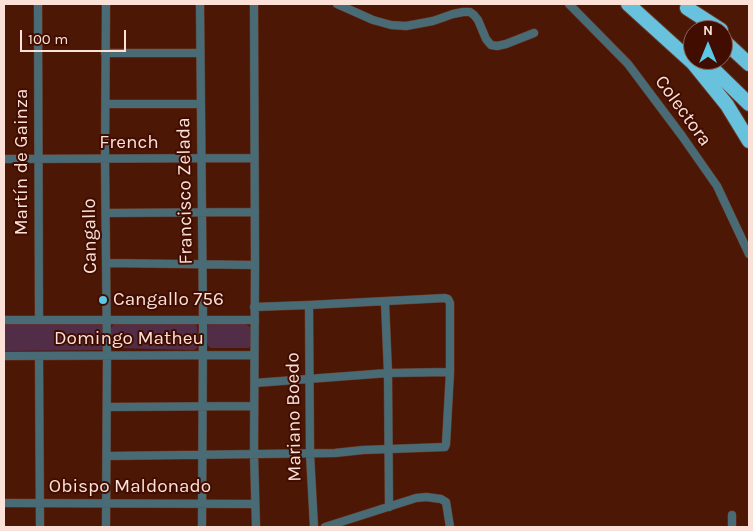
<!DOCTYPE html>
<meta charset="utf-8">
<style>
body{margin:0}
#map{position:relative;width:753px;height:531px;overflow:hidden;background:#4c1805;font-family:Karla,sans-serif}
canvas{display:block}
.frame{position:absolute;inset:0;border:5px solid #fbe1d8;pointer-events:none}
.north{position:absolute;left:683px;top:20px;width:50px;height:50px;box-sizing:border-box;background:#400d00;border:1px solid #8b6256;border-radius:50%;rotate:0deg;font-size:14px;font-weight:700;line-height:20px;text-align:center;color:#fbe1d8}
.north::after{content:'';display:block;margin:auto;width:18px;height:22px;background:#5bc8e6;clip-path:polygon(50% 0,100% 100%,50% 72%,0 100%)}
.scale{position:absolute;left:20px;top:30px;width:106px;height:22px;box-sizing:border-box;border:2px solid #fbe1d8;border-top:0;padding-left:6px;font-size:15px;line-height:18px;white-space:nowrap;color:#fbe1d8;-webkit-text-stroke:4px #400d00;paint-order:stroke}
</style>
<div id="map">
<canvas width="753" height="531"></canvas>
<div class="frame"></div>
<div class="north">N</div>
<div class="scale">100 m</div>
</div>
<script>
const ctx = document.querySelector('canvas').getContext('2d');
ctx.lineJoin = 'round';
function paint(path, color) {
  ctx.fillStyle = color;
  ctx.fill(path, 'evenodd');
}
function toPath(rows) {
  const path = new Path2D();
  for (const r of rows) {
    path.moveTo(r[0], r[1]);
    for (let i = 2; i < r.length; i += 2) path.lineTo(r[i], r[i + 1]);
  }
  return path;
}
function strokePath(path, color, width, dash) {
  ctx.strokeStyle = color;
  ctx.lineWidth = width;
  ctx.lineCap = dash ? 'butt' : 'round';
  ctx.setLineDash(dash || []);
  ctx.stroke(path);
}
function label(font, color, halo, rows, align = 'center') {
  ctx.font = font + ' Karla,sans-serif';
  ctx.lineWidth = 4;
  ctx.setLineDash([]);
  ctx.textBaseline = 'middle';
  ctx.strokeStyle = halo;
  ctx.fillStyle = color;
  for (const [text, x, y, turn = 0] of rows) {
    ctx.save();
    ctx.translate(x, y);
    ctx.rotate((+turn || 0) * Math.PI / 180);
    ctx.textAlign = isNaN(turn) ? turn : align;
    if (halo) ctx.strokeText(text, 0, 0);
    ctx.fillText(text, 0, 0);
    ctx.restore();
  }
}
paint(toPath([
 [118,322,193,323,196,324,197,327,198,344,197,348,194,350,114,348,111,345,111,328,114,324],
 [243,322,250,327,251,345,249,348,211,348,209,347,207,343,207,327,208,325,211,323],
 [4,323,103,324,104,348,103,350,4,351]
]), '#522d47');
const street = toPath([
 [38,4,39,320],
 [106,4,105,159,107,356,106,527],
 [200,4,203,320,202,527],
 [254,4,255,265,254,454,256,527],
 [337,4,373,20,391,25,406,26,433,21,453,14,463,12,470,12,474,15,478,20,486,39,491,45,497,46,506,44,534,33],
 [569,4,628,64,682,136,717,186,749,254],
 [105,53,200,53],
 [106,104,200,104],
 [4,159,254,158],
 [106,213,255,212],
 [107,263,255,265],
 [385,302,388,373,389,507],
 [309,305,310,454,314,527],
 [4,320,255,320],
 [4,356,254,355],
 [39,356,40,527],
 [255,383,388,373,450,372],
 [107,407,254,406],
 [107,456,335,453,363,450,445,447,446,444,450,372,450,303,448,299,445,298,309,305,254,307],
 [4,503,255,504],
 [732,515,732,527],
 [325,527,416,498,426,497,441,499,446,502,450,527]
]);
const highway = toPath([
 [628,4,693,63,727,105,749,141],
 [687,8,721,30],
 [723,40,749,64],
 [704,60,749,104]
]);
strokePath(street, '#683827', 9);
strokePath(highway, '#683827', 16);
strokePath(street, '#496b75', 8);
strokePath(highway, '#69c2dd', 14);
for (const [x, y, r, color] of [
 [103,300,5,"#5bc8e6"]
]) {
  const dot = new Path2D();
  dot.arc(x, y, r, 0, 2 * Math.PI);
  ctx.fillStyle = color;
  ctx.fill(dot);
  strokePath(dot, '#400d00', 2);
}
label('19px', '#fbe1d8', '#400d00', [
 ["Colectora",683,111,54],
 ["French",129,143],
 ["Martín de Gainza",22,162,-90],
 ["Francisco Zelada",185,191,-91],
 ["Cangallo",90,236,-91],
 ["Domingo Matheu",129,339],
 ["Mariano Boedo",294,417,-91],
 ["Obispo Maldonado",130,487]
]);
label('19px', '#fbe1d8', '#400d00', [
 ["Cangallo 756",113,300]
], 'left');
</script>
